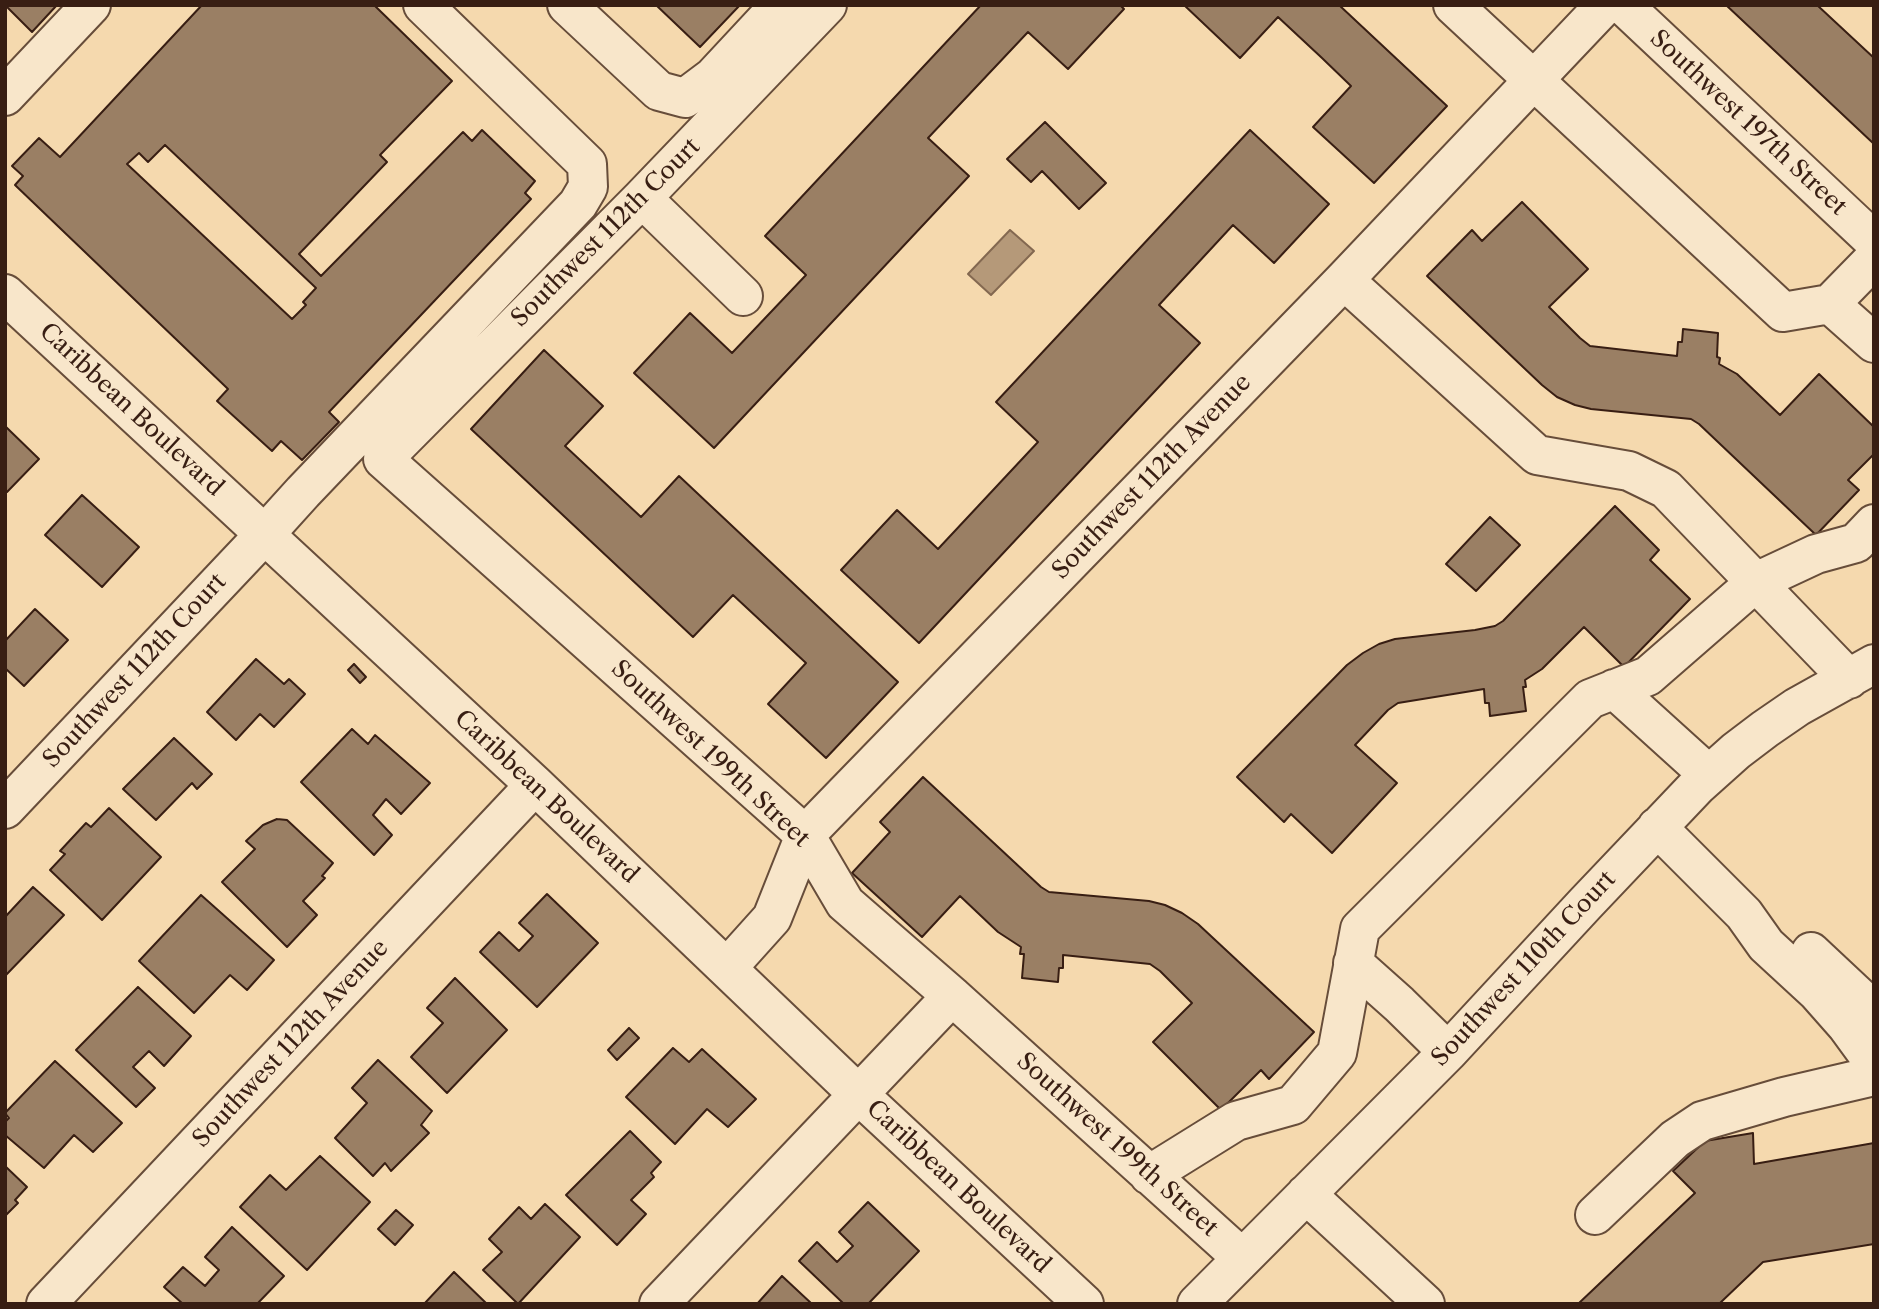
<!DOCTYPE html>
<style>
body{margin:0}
#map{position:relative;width:1879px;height:1309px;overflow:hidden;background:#f5d9ae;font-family:"Libre Caslon Text",serif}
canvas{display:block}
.frame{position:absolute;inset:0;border:7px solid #381e13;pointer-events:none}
</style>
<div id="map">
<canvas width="1879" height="1309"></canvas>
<div class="frame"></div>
</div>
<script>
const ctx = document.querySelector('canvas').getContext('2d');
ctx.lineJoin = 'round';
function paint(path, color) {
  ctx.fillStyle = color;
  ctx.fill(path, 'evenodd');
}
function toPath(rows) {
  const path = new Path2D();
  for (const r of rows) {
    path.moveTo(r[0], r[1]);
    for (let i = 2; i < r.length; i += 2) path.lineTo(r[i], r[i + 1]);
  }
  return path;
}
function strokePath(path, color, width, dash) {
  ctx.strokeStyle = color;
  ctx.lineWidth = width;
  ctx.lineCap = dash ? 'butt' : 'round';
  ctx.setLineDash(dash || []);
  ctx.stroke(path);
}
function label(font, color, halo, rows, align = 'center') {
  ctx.font = font + ' "Libre Caslon Text",serif';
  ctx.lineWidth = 5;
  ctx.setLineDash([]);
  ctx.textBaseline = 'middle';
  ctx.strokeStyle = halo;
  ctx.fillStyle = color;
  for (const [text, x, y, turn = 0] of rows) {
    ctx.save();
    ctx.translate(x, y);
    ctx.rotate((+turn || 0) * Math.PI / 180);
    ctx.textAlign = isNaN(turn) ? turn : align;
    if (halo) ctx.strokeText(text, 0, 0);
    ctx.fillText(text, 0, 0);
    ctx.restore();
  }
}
const water = toPath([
 [1010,230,1034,251,991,295,968,274,1010,230]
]);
paint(water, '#b59979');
strokePath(water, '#836850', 2);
const building = toPath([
 [5,5,57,5,32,32,5,5],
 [202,5,374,5,452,81,380,155,387,162,299,254,321,276,463,132,472,141,482,130,535,181,525,193,531,199,329,412,339,422,302,460,281,441,272,451,217,401,228,389,15,185,23,176,12,166,39,138,60,157,202,5],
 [165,145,316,288,303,302,306,305,292,319,127,164,139,153,148,162,165,145],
 [656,5,740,5,700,47,656,5],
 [981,5,1120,5,1124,9,1068,69,1028,32,928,138,969,176,714,448,634,373,690,313,732,353,806,275,765,236,981,5],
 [1184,5,1339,5,1447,106,1374,183,1313,127,1351,86,1322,58,1278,17,1240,58,1184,5],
 [1726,5,1817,5,1874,58,1874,144,1726,5],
 [1045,122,1106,183,1079,209,1042,171,1031,182,1007,159,1045,122],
 [1250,130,1329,204,1274,263,1233,225,1159,305,1200,343,919,643,841,570,897,510,938,549,1038,442,996,402,1250,130],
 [1522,202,1588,269,1549,307,1580,338,1590,346,1677,356,1678,342,1682,342,1683,329,1718,333,1717,357,1720,358,1719,364,1737,374,1780,415,1819,374,1874,427,1874,454,1848,480,1859,490,1816,535,1699,424,1691,419,1591,409,1575,405,1557,397,1542,385,1427,276,1472,230,1482,241,1522,202],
 [544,350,603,406,565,446,641,517,679,476,898,682,826,758,768,704,806,663,733,595,693,637,471,429,544,350],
 [5,426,39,459,7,492,5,490,5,426],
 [82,495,139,547,102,587,45,535,82,495],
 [1615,506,1659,550,1650,560,1690,599,1624,667,1584,627,1542,669,1525,680,1526,687,1523,687,1526,711,1490,716,1489,703,1485,703,1484,689,1398,703,1388,710,1355,745,1397,783,1332,853,1291,814,1284,822,1237,777,1347,665,1363,653,1379,644,1395,639,1475,630,1495,626,1503,621,1615,506],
 [1490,517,1520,545,1476,591,1446,564,1490,517],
 [35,609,68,640,24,686,5,668,5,641,35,609],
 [256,659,284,684,289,679,305,694,274,727,260,714,236,740,207,712,256,659],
 [354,664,366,677,360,683,348,670,354,664],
 [352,729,368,744,375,735,430,783,401,814,386,799,373,815,392,835,374,855,301,782,352,729],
 [174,738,212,774,197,789,192,783,156,820,123,789,174,738],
 [923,777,1041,887,1049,892,1149,901,1165,905,1182,913,1198,924,1314,1032,1269,1079,1261,1070,1221,1110,1153,1042,1192,1003,1160,971,1150,964,1063,955,1063,968,1059,968,1058,982,1022,978,1024,954,1020,954,1021,947,998,932,960,896,922,937,852,873,890,832,880,822,923,777],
 [109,808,161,857,102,920,50,870,65,854,60,851,86,823,91,827,109,808],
 [277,819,287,820,333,863,322,876,325,878,303,901,317,915,287,947,222,882,255,849,246,841,263,825,277,819],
 [33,887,64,915,5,976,5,917,33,887],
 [547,894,598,943,537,1007,480,952,499,932,519,951,533,936,519,923,547,894],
 [201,895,274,960,247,990,230,975,194,1013,139,961,201,895],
 [455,978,507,1030,447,1093,411,1057,443,1023,427,1008,455,978],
 [138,987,191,1036,164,1066,149,1051,133,1067,155,1088,136,1107,76,1050,138,987],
 [629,1028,639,1038,617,1060,608,1050,629,1028],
 [673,1048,689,1062,702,1049,756,1099,728,1127,707,1109,675,1144,626,1097,673,1048],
 [378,1060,432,1111,421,1125,429,1133,391,1171,385,1163,373,1176,335,1138,367,1103,352,1088,378,1060],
 [55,1061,122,1123,93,1152,74,1135,44,1168,5,1135,5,1122,9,1118,5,1113,55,1061],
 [630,1131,661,1162,651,1173,654,1177,631,1200,646,1214,617,1245,566,1195,630,1131],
 [1753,1133,1754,1164,1874,1143,1874,1244,1763,1262,1719,1304,1578,1304,1695,1193,1673,1171,1705,1141,1753,1133],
 [320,1156,370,1202,307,1270,240,1207,270,1175,286,1190,320,1156],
 [5,1166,27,1187,15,1200,18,1203,5,1216,5,1166],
 [868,1202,919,1251,868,1304,844,1304,799,1261,817,1242,837,1262,853,1246,839,1232,868,1202],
 [545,1204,580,1237,518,1304,483,1270,502,1252,489,1239,519,1207,531,1219,545,1204],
 [396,1210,413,1225,395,1245,378,1229,396,1210],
 [232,1227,284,1276,257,1304,183,1304,164,1287,183,1267,205,1286,219,1270,205,1257,232,1227],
 [454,1272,487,1304,424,1304,454,1272],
 [782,1276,812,1304,757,1304,782,1276]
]);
paint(building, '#9a7f64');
strokePath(building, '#381e13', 2);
const minor = toPath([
 [567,5,659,91,685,98,713,77,780,5],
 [827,5,642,198,383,459,805,835,845,903,952,996,1242,1258],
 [1453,5,1783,312,1830,304,1874,343],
 [1623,5,1874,241],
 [5,96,91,5],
 [642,198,743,296],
 [1344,280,1537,455,1629,471,1666,489,1849,679],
 [5,294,535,785,858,1094,1084,1304],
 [1830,304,1874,259],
 [1614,689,1709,775],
 [5,809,265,534,303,492,578,204,588,187,587,164,423,5],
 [1657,827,1744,914,1766,945,1817,992,1847,1026,1874,1063],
 [1811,952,1874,1011],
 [1353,963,1399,1004,1448,1052],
 [727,968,772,918,805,835,1344,280,1605,5],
 [1149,1175,1236,1121,1293,1105,1337,1053,1360,929,1590,699,1648,676,1756,582,1816,554,1856,543,1874,524],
 [1306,1194,1425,1304],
 [1595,1215,1675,1139,1702,1121,1784,1097,1874,1076],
 [46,1304,535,785],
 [659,1304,952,996],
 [1197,1304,1448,1052,1585,904,1698,785,1736,751,1765,729,1797,707,1874,664]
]);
strokePath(minor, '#674d3a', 42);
strokePath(minor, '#f8e6ca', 38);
label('24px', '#381e13', '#f8e6ca', [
 ["Southwest 197th Street",1748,123,43],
 ["Southwest 112th Court",606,233,-45],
 ["Caribbean Boulevard",131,410,43],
 ["Southwest 112th Avenue",1152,477,-46],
 ["Southwest 112th Court",135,671,-47],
 ["Southwest 199th Street",710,754,43],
 ["Caribbean Boulevard",546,797,43],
 ["Southwest 110th Court",1524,969,-47],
 ["Southwest 112th Avenue",291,1044,-47],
 ["Southwest 199th Street",1117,1145,42],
 ["Caribbean Boulevard",958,1187,43]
]);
</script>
